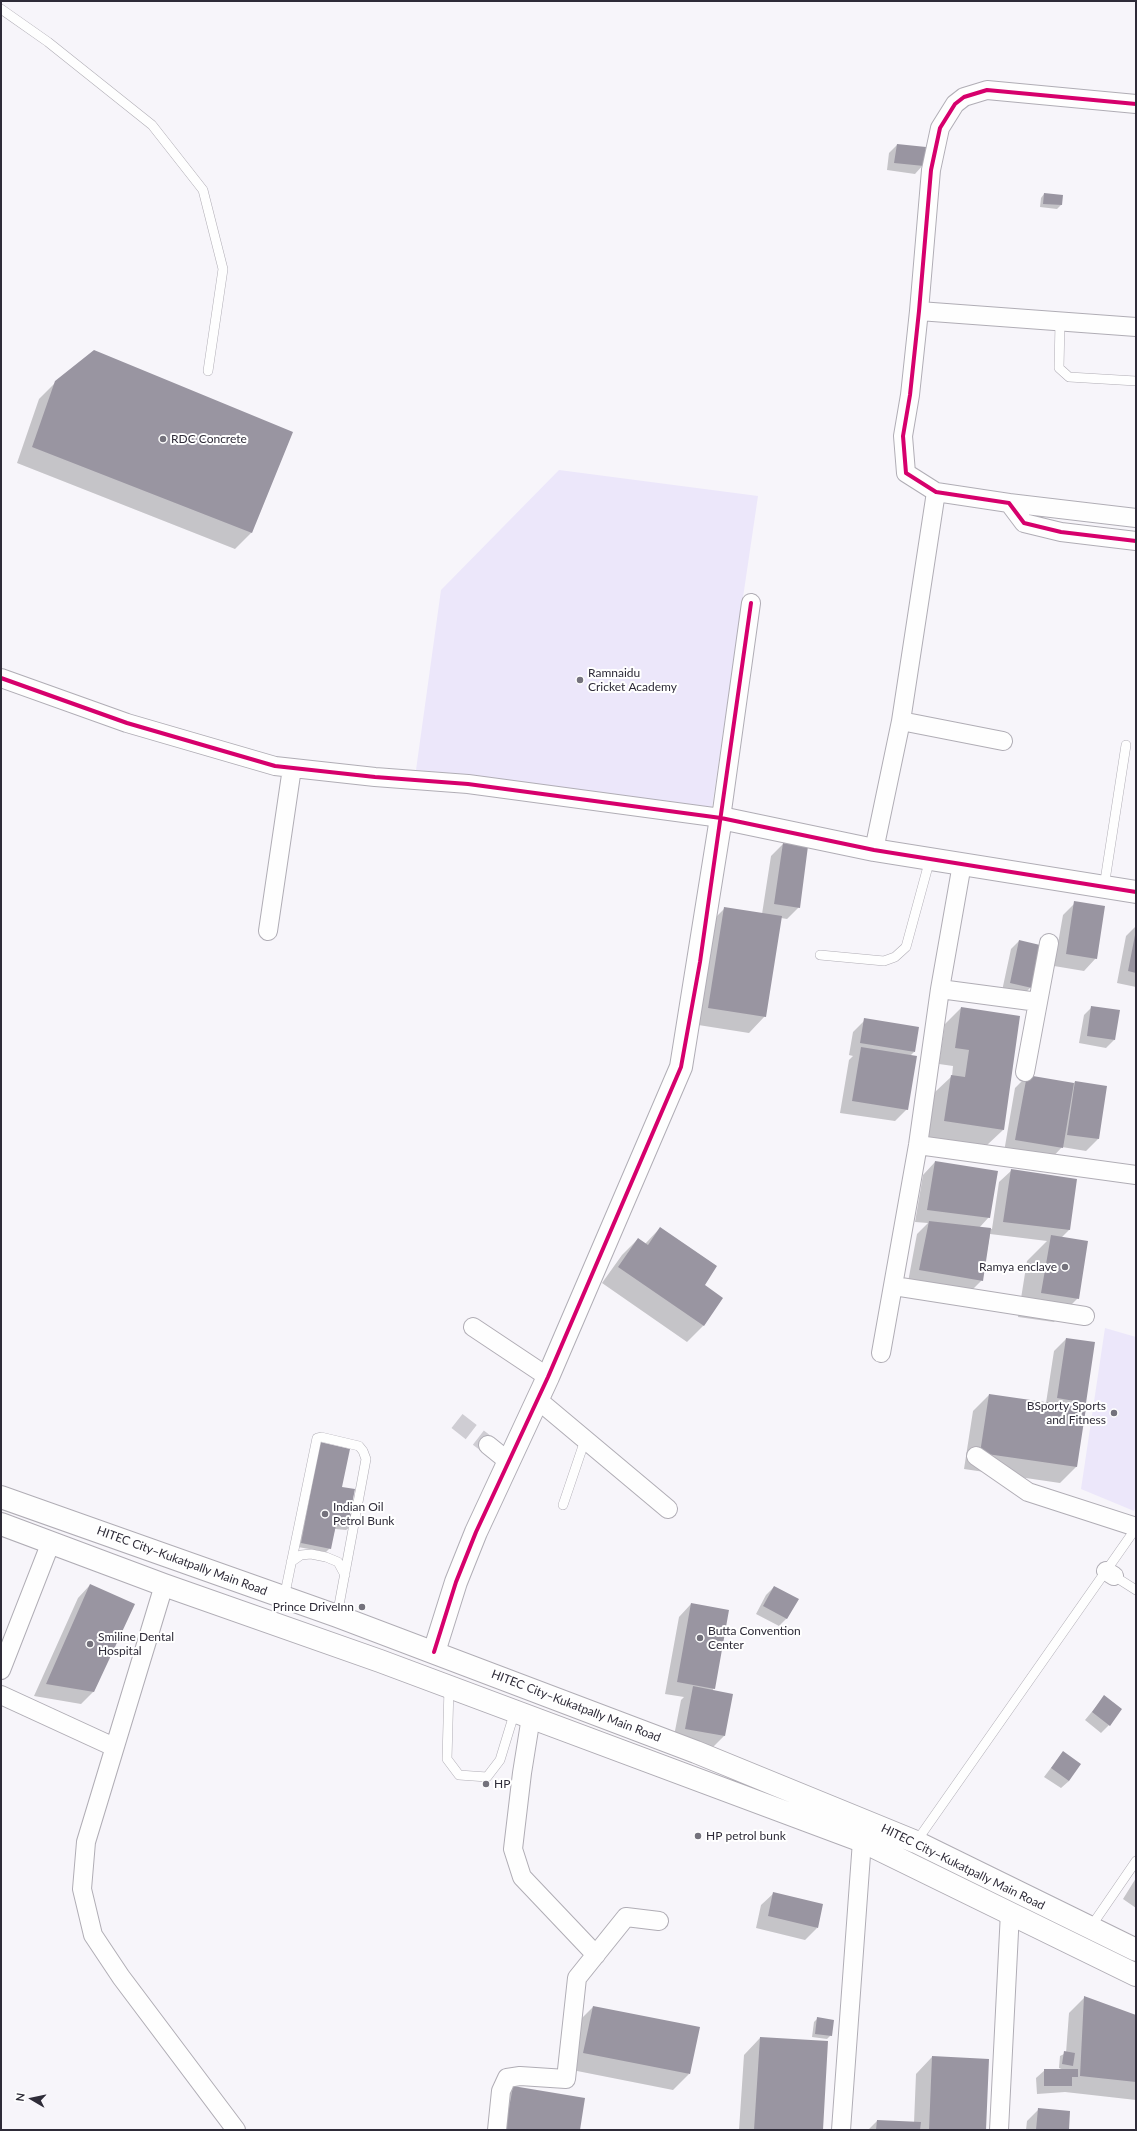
<!DOCTYPE html>
<meta charset="utf-8">
<style>
body{margin:0}
#map{position:relative;width:1137px;height:2131px;overflow:hidden;background:#f7f5fa;font-family:Lato,sans-serif}
canvas{display:block}
.frame{position:absolute;inset:0;border:2px solid #2e2b38;pointer-events:none}
.north{position:absolute;left:12px;top:2079px;width:40px;height:40px;-webkit-text-stroke:3px #fff;paint-order:stroke;rotate:279deg;font-size:11px;font-weight:700;line-height:16px;text-align:center;color:#2e2b38}
.north::after{content:'';display:block;margin:auto;width:14px;height:18px;background:#2e2b38;clip-path:polygon(50% 0,100% 100%,50% 72%,0 100%)}
</style>
<div id="map">
<canvas width="1137" height="2131"></canvas>
<div class="frame"></div>
<div class="north">N</div>
</div>
<script>
const ctx = document.querySelector('canvas').getContext('2d');
ctx.lineJoin = 'round';
function paint(path, color) {
  ctx.fillStyle = color;
  ctx.fill(path, 'evenodd');
}
function toPath(rows) {
  const path = new Path2D();
  for (const r of rows) {
    path.moveTo(r[0], r[1]);
    for (let i = 2; i < r.length; i += 2) path.lineTo(r[i], r[i + 1]);
  }
  return path;
}
function strokePath(path, color, width, dash) {
  ctx.strokeStyle = color;
  ctx.lineWidth = width;
  ctx.lineCap = dash ? 'butt' : 'round';
  ctx.setLineDash(dash || []);
  ctx.stroke(path);
}
function label(font, color, halo, rows, align = 'center') {
  ctx.font = font + ' Lato,sans-serif';
  ctx.lineWidth = 4;
  ctx.setLineDash([]);
  ctx.textBaseline = 'middle';
  ctx.strokeStyle = halo;
  ctx.fillStyle = color;
  for (const [text, x, y, turn = 0] of rows) {
    ctx.save();
    ctx.translate(x, y);
    ctx.rotate((+turn || 0) * Math.PI / 180);
    ctx.textAlign = isNaN(turn) ? turn : align;
    if (halo) ctx.strokeText(text, 0, 0);
    ctx.fillText(text, 0, 0);
    ctx.restore();
  }
}
paint(toPath([
 [559,470,758,496,712,807,416,770,441,590],
 [1105,1328,1136,1337,1136,1505,1134,1511,1081,1489]
]), '#ece7fa');
paint(toPath([
 [897,145,923,165,915,174,887,170,889,153],
 [1044,194,1062,196,1061,205,1057,209,1040,207,1041,198],
 [56,382,292,433,251,533,235,549,17,463,39,399],
 [783,844,799,907,787,919,781,918,765,1016,749,1033,692,1024,708,925,724,909,762,914,771,856],
 [1075,903,1096,958,1084,971,1054,966,1063,915],
 [1136,926,1136,987,1117,983,1126,936],
 [1019,941,1031,987,1023,995,1002,991,1011,949],
 [1092,1007,1114,1040,1106,1048,1079,1043,1084,1015],
 [961,1008,1003,1130,986,1146,928,1137,935,1092,952,1076,953,1066,939,1064,945,1024],
 [865,1020,914,1052,910,1056,907,1109,895,1121,840,1113,849,1060,853,1056,849,1055,853,1032],
 [1027,1076,1073,1084,1075,1082,1098,1139,1086,1151,1062,1147,1050,1160,1004,1152,1015,1088],
 [935,1162,989,1217,979,1228,992,1229,999,1182,1012,1170,1076,1180,1069,1230,1061,1238,1078,1298,1054,1322,1018,1317,1027,1261,1047,1241,990,1234,982,1280,970,1292,908,1282,917,1234,928,1223,915,1222,923,1175],
 [660,1228,703,1285,722,1298,703,1326,687,1342,602,1283,622,1255,638,1239,645,1244],
 [1066,1339,1085,1402,1080,1408,1076,1467,1060,1483,964,1469,973,1411,989,1395,1046,1403,1054,1351],
 [316,1447,341,1488,350,1527,346,1530,335,1529,330,1548,326,1552,298,1547],
 [90,1585,94,1691,81,1704,34,1696,78,1598],
 [774,1587,787,1618,779,1626,756,1614,766,1595],
 [691,1604,714,1688,712,1691,724,1736,712,1748,673,1741,681,1700,684,1697,665,1694,679,1617],
 [1105,1696,1109,1725,1101,1733,1085,1720],
 [1063,1752,1069,1781,1061,1788,1044,1777],
 [1136,1878,1136,1908,1123,1899],
 [774,1893,817,1928,805,1940,756,1928,761,1905],
 [1085,1997,1136,2017,1136,2100,1065,2092,1037,2094,1036,2078,1045,2070,1064,2070,1059,2068,1060,2056,1066,2053,1069,2013],
 [593,2007,689,2074,673,2090,567,2069,577,2023],
 [818,2018,831,2035,827,2039,812,2037,814,2022],
 [760,2038,827,2042,822,2130,739,2130,744,2055],
 [932,2057,985,2130,868,2130,877,2121,914,2123,916,2074],
 [513,2087,579,2130,492,2130,497,2103],
 [1039,2109,1068,2130,1026,2130,1027,2121]
]), '#0003');
paint(toPath([
 [897,144,926,147,924,166,894,163],
 [1044,193,1063,195,1062,205,1043,204],
 [94,350,293,432,252,533,32,447,55,381],
 [783,843,808,846,800,908,774,904],
 [1074,901,1105,906,1097,959,1066,954],
 [724,907,782,916,766,1017,708,1008],
 [1135,935,1136,935,1136,973,1128,971],
 [1019,940,1040,945,1032,988,1010,983],
 [1091,1006,1120,1010,1115,1040,1087,1036],
 [961,1007,1020,1016,1004,1130,944,1121,951,1075,965,1077,969,1050,955,1048],
 [864,1018,919,1027,915,1052,860,1043],
 [861,1047,917,1056,908,1110,852,1101],
 [1027,1075,1074,1083,1063,1148,1015,1140],
 [1075,1081,1107,1086,1099,1139,1067,1135],
 [935,1161,998,1171,990,1218,927,1210],
 [1011,1169,1077,1179,1070,1230,1003,1222],
 [929,1221,991,1228,983,1281,919,1270],
 [660,1227,717,1266,705,1285,723,1298,704,1326,618,1267,638,1238,648,1245],
 [1051,1235,1088,1241,1079,1299,1041,1293],
 [1066,1338,1095,1342,1086,1403,1057,1398],
 [989,1394,1086,1408,1077,1467,980,1453],
 [320,1442,350,1449,342,1487,355,1489,350,1514,353,1515,351,1527,336,1525,331,1549,301,1543],
 [90,1584,135,1604,94,1692,46,1684],
 [774,1586,799,1599,787,1619,763,1606],
 [691,1603,729,1610,715,1689,677,1682],
 [693,1686,733,1694,725,1736,685,1729],
 [1104,1695,1122,1709,1110,1726,1092,1712],
 [1063,1751,1081,1764,1069,1781,1051,1768],
 [773,1892,823,1904,818,1928,768,1916],
 [1084,1996,1136,2015,1136,2082,1080,2076],
 [593,2006,700,2027,690,2074,583,2053],
 [817,2017,834,2020,832,2036,815,2034],
 [760,2037,828,2041,823,2130,754,2130],
 [1064,2051,1075,2053,1073,2066,1062,2064],
 [932,2056,989,2059,986,2130,929,2130],
 [1044,2069,1078,2069,1078,2077,1072,2077,1072,2086,1044,2086],
 [513,2086,585,2098,580,2130,505,2130],
 [1038,2108,1070,2111,1069,2130,1036,2130],
 [877,2120,921,2122,920,2130,876,2130]
]), '#9995a1');
strokePath(toPath([
 [457,1421,488,1445]
]), '#cfcdd3', 18, [18, 9]);
const lane = toPath([
 [1,9,48,42,152,125,203,190,223,269,208,371],
 [1060,322,1059,368,1069,377,1136,381],
 [1104,887,1126,745],
 [820,955,884,961,895,957,906,947,930,859],
 [563,1505,585,1440],
 [291,1562,301,1555,311,1554,326,1557,338,1562,345,1575],
 [1114,1576,1136,1590],
 [284,1598,317,1438,321,1437,359,1446,363,1451,366,1459,337,1616],
 [449,1687,447,1759,459,1775,487,1777,500,1760,515,1711],
 [916,1842,1136,1528],
 [1090,1928,1136,1861]
]);
const street = toPath([
 [1136,104,987,90,964,97,955,104,940,128,931,170,919,311,910,395,903,436,906,473,936,492,1009,503,1024,523,1061,532,1136,541],
 [919,311,1136,327],
 [1009,503,1136,518],
 [1,678,127,723,275,766,375,777,468,784,721,818,751,603],
 [901,721,1003,741],
 [874,850,901,721,936,492],
 [268,931,292,768],
 [940,989,1038,1002],
 [1025,1072,1049,943],
 [918,1145,1136,1175],
 [894,1286,1085,1316],
 [473,1327,548,1377],
 [881,1353,918,1145,940,989,962,864],
 [538,1400,668,1509],
 [488,1445,509,1462],
 [976,1456,1028,1492,1136,1527],
 [1106,1571,1114,1576],
 [164,1585,86,1842,82,1889,93,1935,121,1977,236,2130],
 [1,1670,51,1542],
 [1,1695,114,1747],
 [531,1717,522,1773,513,1849,522,1877,596,1955],
 [497,2130,501,2091,507,2078,520,2076,566,2079,577,1978,626,1917,659,1921],
 [841,2130,862,1841],
 [999,2130,1010,1912]
]);
const secondary = toPath([
 [434,1652,456,1582,476,1532,548,1377,681,1067,721,818,874,850,1136,892]
]);
const primary = toPath([
 [1,1497,337,1616,696,1752,916,1842,1136,1950],
 [1,1524,164,1585,380,1661,862,1841,1136,1975]
]);
strokePath(lane, '#b0adb5', 10);
strokePath(street, '#b0adb5', 20);
strokePath(secondary, '#b0adb5', 24);
strokePath(primary, '#b0adb5', 24);
strokePath(lane, '#fefefe', 9);
strokePath(street, '#fefefe', 18);
strokePath(secondary, '#fefefe', 22);
strokePath(primary, '#fefefe', 22);
strokePath(toPath([
 [1136,104,987,90,964,97,955,104,940,128,931,170,919,311,910,395,903,436,906,473,936,492,1009,503,1024,523,1061,532,1136,541],
 [1,678,127,723,275,766,375,777,468,784,721,818,874,850,1136,892],
 [434,1652,456,1582,476,1532,548,1377,681,1067,700,962,751,603]
]), '#d6006c', 4);
for (const [x, y, r, color] of [
 [163,439,4,"#74727c"],
 [580,680,4,"#74727c"],
 [1065,1267,4,"#74727c"],
 [1114,1413,4,"#74727c"],
 [325,1514,4,"#74727c"],
 [362,1607,4,"#74727c"],
 [700,1638,4,"#74727c"],
 [90,1644,4,"#74727c"],
 [486,1784,4,"#74727c"],
 [698,1836,4,"#74727c"]
]) {
  const dot = new Path2D();
  dot.arc(x, y, r, 0, 2 * Math.PI);
  ctx.fillStyle = color;
  ctx.fill(dot);
  strokePath(dot, '#fff', 1.5);
}
label('12px', '#2e2b38', '#fff', [
 ["RDC Concrete",171,439],
 ["Ramnaidu",588,673],
 ["Cricket Academy",588,687],
 ["Ramya enclave",1057,1267,"right"],
 ["BSporty Sports",1106,1406,"right"],
 ["and Fitness",1106,1420,"right"],
 ["Indian Oil",333,1507],
 ["Petrol Bunk",333,1521],
 ["Prince DriveInn",354,1607,"right"],
 ["Butta Convention",708,1631],
 ["Center",708,1645],
 ["Smiline Dental",98,1637],
 ["Hospital",98,1651],
 ["HP",494,1784],
 ["HP petrol bunk",706,1836]
], 'left');
label('12px', '#2e2b38', '#fff', [
 ["HITEC City–Kukatpally Main Road",182,1561,20],
 ["HITEC City–Kukatpally Main Road",576,1706,21],
 ["HITEC City–Kukatpally Main Road",963,1867,26]
]);
</script>
